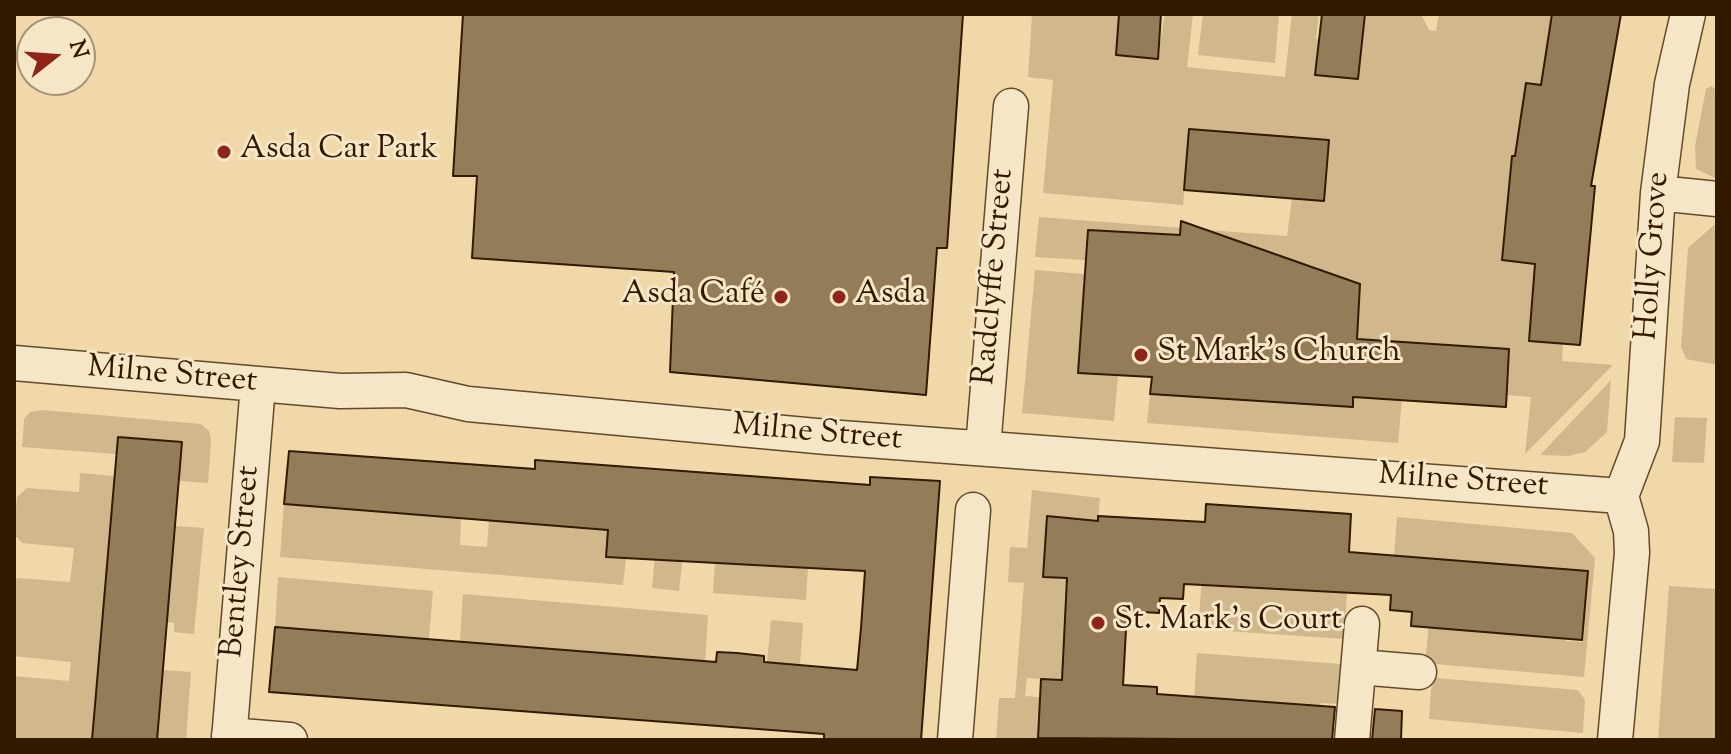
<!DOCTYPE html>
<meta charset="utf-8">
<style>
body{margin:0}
#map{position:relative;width:1731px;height:754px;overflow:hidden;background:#f0d8a9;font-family:"Sorts Mill Goudy",serif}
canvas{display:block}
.frame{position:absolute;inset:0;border:16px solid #321900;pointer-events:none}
.north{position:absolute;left:16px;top:16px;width:80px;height:80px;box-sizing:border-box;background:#f5e6c7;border:2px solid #a79477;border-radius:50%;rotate:73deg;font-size:22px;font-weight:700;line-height:32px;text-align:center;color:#321900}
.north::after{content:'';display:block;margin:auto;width:28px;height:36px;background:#8f2418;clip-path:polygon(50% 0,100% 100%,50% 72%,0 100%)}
</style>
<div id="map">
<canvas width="1731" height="754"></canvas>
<div class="frame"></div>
<div class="north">N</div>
</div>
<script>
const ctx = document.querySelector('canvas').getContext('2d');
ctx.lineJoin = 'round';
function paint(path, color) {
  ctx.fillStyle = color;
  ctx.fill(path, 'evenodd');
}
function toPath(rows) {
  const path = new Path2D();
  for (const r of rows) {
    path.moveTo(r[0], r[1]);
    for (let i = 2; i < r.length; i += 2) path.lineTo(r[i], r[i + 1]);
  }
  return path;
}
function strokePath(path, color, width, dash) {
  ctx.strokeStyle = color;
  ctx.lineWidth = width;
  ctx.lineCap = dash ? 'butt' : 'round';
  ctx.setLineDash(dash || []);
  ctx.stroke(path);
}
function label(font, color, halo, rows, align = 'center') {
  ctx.font = font + ' "Sorts Mill Goudy",serif';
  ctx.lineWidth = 6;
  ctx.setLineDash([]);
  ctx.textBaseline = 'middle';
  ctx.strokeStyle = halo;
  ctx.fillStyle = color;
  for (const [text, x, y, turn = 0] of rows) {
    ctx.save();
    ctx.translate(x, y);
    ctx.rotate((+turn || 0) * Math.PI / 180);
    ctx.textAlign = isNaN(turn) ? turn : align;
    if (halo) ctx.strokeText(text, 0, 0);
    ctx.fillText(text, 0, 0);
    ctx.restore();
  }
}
paint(toPath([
 [1032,14,1119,14,1116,55,1157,59,1165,14,1193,14,1187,67,1285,77,1292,14,1319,14,1316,38,1358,79,1365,14,1421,14,1429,30,1436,31,1439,14,1570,14,1552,16,1547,44,1564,47,1557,88,1526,83,1517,140,1592,164,1512,156,1502,260,1535,264,1563,343,1562,361,1613,365,1525,454,1531,397,1506,395,1508,349,1407,343,1398,443,1147,423,1150,394,1353,407,1360,284,1306,264,1173,278,1184,235,1089,230,1085,260,1035,257,1039,217,1287,236,1292,198,1329,141,1190,129,1183,205,1043,193,1053,80,1028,77],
 [1203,14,1279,14,1275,63,1198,55],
 [1711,86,1717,90,1717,179,1696,169,1695,146,1706,89],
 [1714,225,1717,226,1717,365,1686,359,1681,347,1688,248],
 [1035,270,1084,274,1078,372,1118,375,1114,421,1022,413],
 [1611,380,1607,432,1585,452,1569,456,1540,455],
 [42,410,201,424,209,431,211,439,208,483,179,481,182,442,118,437,116,454,22,447,24,419,30,412],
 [1675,417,1707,418,1704,463,1672,462],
 [80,473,115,476,109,560,172,565,176,526,204,528,194,634,174,632,174,623,166,622,169,591,105,586,94,708,158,713,162,670,191,672,186,740,157,740,93,731,92,740,14,740,14,676,69,681,71,662,14,656,14,581,18,578,70,582,74,548,22,543,14,534,17,497,27,488,79,492],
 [1032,490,1100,498,1098,521,1047,517,1043,576,1069,578,1062,663,1065,681,1027,678,1025,696,1040,697,1038,738,1060,740,996,740,999,698,1015,698,1024,583,1008,582,1010,547,1027,548],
 [284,504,461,516,460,545,487,547,489,520,608,530,606,558,626,559,623,585,280,557],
 [1397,517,1572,533,1595,558,1584,677,1435,664,1426,654,1430,612,1566,623,1565,641,1582,642,1588,572,1394,555],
 [657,534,683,554,679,591,652,588],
 [715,563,808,567,806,600,713,593],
 [1203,565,1347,592,1344,639,1198,629],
 [278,577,433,591,429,639,275,627],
 [1669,586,1717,589,1717,740,1658,740],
 [463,594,708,615,705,661,460,641],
 [771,620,803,623,800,665,767,663],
 [1197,653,1341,664,1339,704,1321,703,1319,722,1193,714],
 [1436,678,1578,690,1585,700,1583,733,1429,719,1431,690]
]), '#d0b88c');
const building = toPath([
 [463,14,963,14,947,248,937,248,926,395,670,372,674,272,472,258,477,176,453,176,463,14],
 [1119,14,1161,14,1158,59,1116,55,1119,14],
 [1322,14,1365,14,1358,79,1315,75,1322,14],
 [1552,14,1621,14,1591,186,1595,186,1580,345,1529,341,1535,264,1502,260,1512,156,1515,156,1526,83,1541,85,1552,14],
 [1189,129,1329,140,1324,201,1184,190,1189,129],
 [1181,221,1360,284,1357,339,1509,349,1506,407,1353,397,1353,407,1150,394,1152,377,1078,373,1088,230,1180,235,1181,221],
 [118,437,182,442,157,740,92,740,118,437],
 [289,451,535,469,535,460,870,485,870,477,940,481,921,740,824,740,824,734,269,692,275,627,716,662,717,652,737,653,764,656,764,662,857,670,861,628,865,571,606,557,608,530,284,504,289,451],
 [1206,504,1351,514,1349,552,1588,571,1582,640,1411,626,1412,612,1390,610,1391,595,1184,584,1183,599,1160,598,1159,613,1127,611,1123,685,1157,687,1157,694,1335,707,1332,740,1038,738,1041,679,1062,680,1067,578,1043,577,1047,516,1098,521,1098,516,1205,522,1206,504],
 [1375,709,1402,711,1401,740,1372,740,1375,709]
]);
paint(building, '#957c58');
strokePath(building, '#321900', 2);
const minor = toPath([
 [1658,193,1717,199],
 [14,363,340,391,406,390,468,404,827,437,1621,496],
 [983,448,1011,106],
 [1621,496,1642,441,1658,193,1672,84,1688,14],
 [1359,667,1419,672],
 [229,735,290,740],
 [229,740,258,385],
 [955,740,973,510],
 [1352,740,1362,624],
 [1615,740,1632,553,1631,531,1621,496]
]);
strokePath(minor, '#62492a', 37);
strokePath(minor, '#f5e6c7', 34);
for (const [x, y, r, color] of [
 [224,152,8,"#8f2418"],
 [781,297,8,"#8f2418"],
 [839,297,8,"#8f2418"],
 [1141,355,8,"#8f2418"],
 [1098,623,8,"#8f2418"]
]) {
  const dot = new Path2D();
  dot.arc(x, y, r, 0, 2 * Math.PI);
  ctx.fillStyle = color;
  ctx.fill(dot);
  strokePath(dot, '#f5e6c7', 3);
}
label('32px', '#321900', '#f5e6c7', [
 ["Asda Car Park",240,152],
 ["Asda Café",765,297,"right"],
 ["Asda",855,297],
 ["St Mark's Church",1157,355],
 ["St. Mark's Court",1114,623]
], 'left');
label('32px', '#321900', '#f5e6c7', [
 ["Holly Grove",1655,256,-86],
 ["Radclyffe Street",996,277,-85],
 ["Milne Street",172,377,5],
 ["Milne Street",817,435,5],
 ["Milne Street",1463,483,4],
 ["Bentley Street",243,562,-85]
]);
</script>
